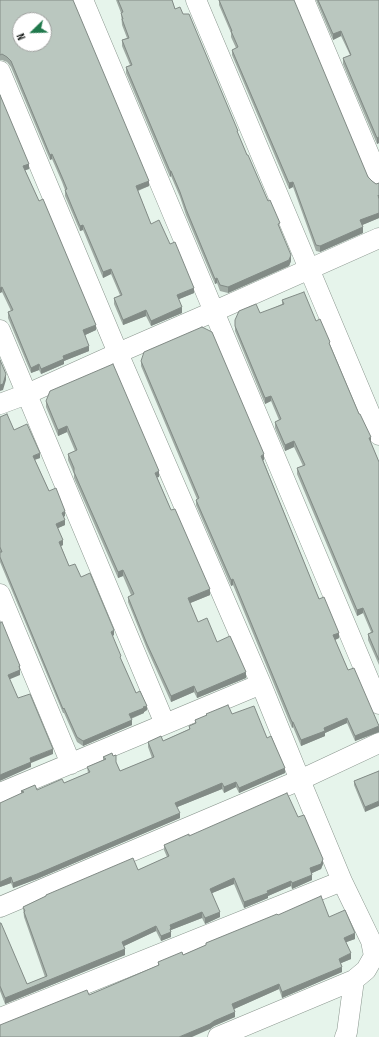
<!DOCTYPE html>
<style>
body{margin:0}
#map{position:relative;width:379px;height:1037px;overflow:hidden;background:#e6f4eb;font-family:"Sofia Sans Condensed",sans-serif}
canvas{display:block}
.north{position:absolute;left:12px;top:12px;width:40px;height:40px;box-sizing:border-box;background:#fff;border:1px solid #9fa19f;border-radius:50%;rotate:247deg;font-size:11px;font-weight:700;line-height:16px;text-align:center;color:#0f1310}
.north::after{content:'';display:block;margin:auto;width:14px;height:18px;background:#21794c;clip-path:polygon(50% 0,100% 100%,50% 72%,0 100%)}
</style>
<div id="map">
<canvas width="379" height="1037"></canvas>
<div class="north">N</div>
</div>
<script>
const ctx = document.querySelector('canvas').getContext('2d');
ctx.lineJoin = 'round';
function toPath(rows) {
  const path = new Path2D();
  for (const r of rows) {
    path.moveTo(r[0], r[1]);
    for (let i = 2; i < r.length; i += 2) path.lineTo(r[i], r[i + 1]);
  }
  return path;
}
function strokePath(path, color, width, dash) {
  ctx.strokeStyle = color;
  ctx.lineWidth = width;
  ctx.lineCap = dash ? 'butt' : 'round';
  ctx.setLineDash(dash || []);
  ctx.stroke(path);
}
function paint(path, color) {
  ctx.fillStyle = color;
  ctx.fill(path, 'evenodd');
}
const minor = toPath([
 [83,0,379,704],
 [196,0,379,435],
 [304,0,379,178],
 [0,71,118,353,261,684,300,780,342,881,371,941,374,956,366,970,354,980,218,1037],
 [0,330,165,724],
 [0,404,27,394,118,353,215,311,379,238],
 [0,594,71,764],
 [0,793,261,684],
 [0,907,300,780,379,743],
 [0,1018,342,881],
 [345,1037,347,1032,354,980]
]);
strokePath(minor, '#8b978f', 21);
strokePath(minor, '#fff', 20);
paint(toPath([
 [0,0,149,186,138,191,151,224,170,244,194,293,179,299,182,313,151,326,146,316,123,325,114,304,114,298,120,295,111,274,103,278,83,230,80,231,65,196,65,190,62,182,52,159,50,160,11,67,7,62,2,60,0,60],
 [116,0,172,0,175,9,238,134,247,155,280,228,291,261,289,266,228,293,220,291,217,283,215,284,186,215,180,197,171,176,170,177,126,73,126,67,130,65,122,46,122,40,127,38,122,25,121,13],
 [219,0,372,181,376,184,379,183,379,218,362,225,363,233,320,252,316,251,293,187,289,189,232,55,232,50,236,48,231,37,231,33,219,5],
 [316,0,379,0,379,143,377,144,343,64,343,58,350,55,341,36,333,40],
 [0,95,29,169,25,170,96,330,85,335,89,351,64,361,64,364,41,374,39,370,31,373,8,318,8,312,11,311,2,292,0,293],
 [282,300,316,321,330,346,379,462,379,665,368,640,368,634,371,632,363,613,357,616,297,474,297,468,303,466,294,447,285,451,275,428,275,422,279,420,271,401,265,404,235,331,235,326,282,304],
 [141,361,264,460,263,460,319,599,339,638,335,640,348,670,379,732,355,741,347,723,325,733,325,736,301,746,293,727,292,728,233,585,231,586,196,505,196,500,197,499,141,366],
 [46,401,159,477,157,477,171,510,210,595,190,603,198,622,217,642,246,678,197,698,194,692,171,702,147,649,128,602,128,597,131,595,123,576,118,578,74,478,74,474,68,460,68,454,75,451,67,432,58,436,46,407],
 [0,417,14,430,40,458,35,460,49,491,65,516,63,517,65,525,58,528,63,545,61,546,69,566,81,577,114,635,112,636,121,660,136,693,147,710,144,712,144,713,131,719,132,725,83,746,77,742,64,713,63,713,0,562],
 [206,714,232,714,267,738,285,773,239,793,236,787,224,793,222,789,177,807,180,818,37,879,13,888,11,883,0,887,21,794,21,791,37,790,64,783,88,773,87,767,103,760,103,757,116,762,120,771,152,758,148,747,148,742,163,741,189,729,189,726,195,723,195,720,206,716],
 [379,771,365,812,354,785,354,781],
 [298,817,323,864,321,869,312,873,312,880,292,889,291,886,268,896,268,898,244,908,234,884,212,893,220,917,205,924,202,918,171,930,171,937,161,941,156,931,124,946,125,955,5,1004,0,991,0,923,27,984,45,977,24,917,23,907,46,896,46,895,138,870,167,857,164,850,164,845,189,836],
 [278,915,329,917,355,939,346,942,351,959,341,963,342,972,282,998,279,989,234,1009,235,1017,214,1026,210,1029,89,995,158,966,158,962,183,955,206,945,206,943]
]), '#a0aba4');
paint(toPath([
 [341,31,341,36,333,40,333,34],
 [379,137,379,143,377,144,377,138],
 [52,154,52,159,50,160,50,155],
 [29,164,29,169,23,171,23,166],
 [170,171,171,171,171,176,170,177],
 [149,181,149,186,136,191,136,186],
 [293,182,293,187,289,189,289,183],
 [379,213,379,218,360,226,360,220],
 [83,225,83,230,80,231,80,226],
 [363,227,363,233,320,252,320,246],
 [291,255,291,261,289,266,228,293,228,287],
 [111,269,111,274,103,278,103,272],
 [217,278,217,283,215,284,215,279],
 [2,287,2,292,0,293,0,288],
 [194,288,194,293,177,300,177,295],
 [182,307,182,313,151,326,151,321],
 [146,310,146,316,123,325,123,320],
 [96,325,96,330,83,336,83,330],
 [89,346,89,351,64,361,64,364,41,374,41,369,63,356],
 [39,364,39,370,31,373,31,368],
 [6,374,6,380,3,390,0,391,0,385],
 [271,396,271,401,265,404,265,398],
 [67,426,67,432,58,436,58,430],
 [371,437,371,443,369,438],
 [294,441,294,447,285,451,285,445],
 [40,453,40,458,33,460,33,456],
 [264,454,264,460,261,461,261,456],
 [159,471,159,477,155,478,155,473],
 [65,511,65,516,62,518,62,513],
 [65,520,65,525,56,529,56,524],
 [63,540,63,545,59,547,59,542],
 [123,570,123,576,118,578,118,572],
 [233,579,233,585,231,586,231,580],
 [210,589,210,595,188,604,188,598],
 [363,608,363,613,357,616,357,610],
 [114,630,114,635,111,637,111,632],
 [339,633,339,638,333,641,333,635],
 [19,666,20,666,20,675,8,680,8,675],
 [246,672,246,678,197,698,197,693],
 [194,686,194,692,171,702,171,696],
 [147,706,147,710,144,712,144,713,129,719,129,714],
 [347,718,347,723,325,733,325,736,301,746,301,740,324,728],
 [132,720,132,725,83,746,83,741],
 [292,722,293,722,293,727,292,728],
 [379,726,379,732,355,741,355,736],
 [53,749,53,754,31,763,31,767,0,781,0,775,30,758],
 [285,768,285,773,239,793,239,788],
 [236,782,236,787,224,793,224,787],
 [222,783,222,789,175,808,175,803],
 [379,801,379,806,365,812,365,807],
 [180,813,180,818,37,879,13,888,13,883],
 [323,859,323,864,321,869,310,874,310,868],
 [312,875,312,880,292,889,292,883],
 [11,877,11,883,0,887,0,882],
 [234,878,234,884,210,894,210,889],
 [291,881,291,886,268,896,268,898,244,908,244,902,267,891],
 [202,912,202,918,171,930,171,937,161,941,161,936,170,925],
 [220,912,220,917,205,924,205,918],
 [156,926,156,931,122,947,122,942],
 [355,933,355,939,344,943,344,938],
 [125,949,125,955,5,1004,5,998],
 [351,953,351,959,339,964,339,959],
 [342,967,342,972,282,998,282,992],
 [279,984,279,989,232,1010,232,1004],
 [235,1012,235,1017,214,1026,210,1029,192,1037,179,1037,214,1021]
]), '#828b86');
const building = toPath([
 [0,0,73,0,149,181,136,186,151,224,159,220,170,244,175,242,194,288,177,295,182,307,151,321,146,310,123,320,114,298,122,295,111,269,103,272,83,225,80,226,65,190,67,189,62,177,52,154,50,155,11,61,7,57,2,54,0,55,0,0],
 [20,20,44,20,44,44,20,44,20,20],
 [118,0,172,0,175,9,180,7,183,14,189,14,238,131,237,131,247,155,248,155,268,201,270,200,280,223,278,224,291,255,289,260,228,287,220,285,217,278,215,279,186,209,180,192,171,171,170,171,126,67,132,65,122,40,129,38,122,19,123,19,121,13,123,12,118,0],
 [219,0,294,0,368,177,372,181,376,184,379,183,379,196,378,195,379,199,379,213,360,220,363,227,320,246,316,245,293,182,289,183,232,50,238,47,231,31,232,31,219,0],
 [318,0,379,0,379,137,377,138,343,58,351,55,341,31,333,34,318,0],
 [0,95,29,164,23,166,39,201,43,199,96,325,83,330,89,346,63,356,64,359,41,369,39,364,31,368,8,312,13,310,2,287,0,288,0,95],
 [304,292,316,321,320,319,330,342,329,343,359,414,360,414,371,437,369,438,379,462,379,660,368,634,373,632,363,608,357,610,297,468,305,465,294,441,285,445,275,422,281,419,271,396,265,398,235,326,235,320,239,311,256,304,260,313,284,304,282,300,304,292],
 [202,327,212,332,264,454,261,456,319,599,324,597,339,633,333,635,348,670,354,668,379,726,355,736,347,718,324,728,325,731,301,740,293,722,292,722,233,579,231,580,196,500,199,498,141,361,144,352,202,327],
 [0,360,6,374,3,384,0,385,0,360],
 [113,364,159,471,155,473,171,510,175,509,210,589,188,598,198,622,207,618,217,642,230,636,246,672,197,693,194,686,171,696,147,644,128,597,134,594,123,570,118,572,74,472,74,468,68,454,77,450,67,426,58,430,46,401,50,391,113,364],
 [7,414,14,430,27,424,40,453,33,456,49,491,56,488,65,511,62,513,65,520,56,524,63,540,59,542,69,566,75,564,81,577,90,573,114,630,111,632,121,656,120,657,136,693,140,691,147,706,143,707,144,708,129,714,132,720,83,741,77,737,64,708,63,709,0,557,0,552,2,552,0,547,0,417,7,414],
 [2,622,20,666,19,666,20,670,8,675,18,698,30,694,53,749,30,758,31,762,0,775,0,623,2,622],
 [228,705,232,714,254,706,267,738,271,736,285,768,239,788,236,782,224,787,222,783,175,803,180,813,37,874,13,883,11,877,0,882,0,803,24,792,21,791,35,785,37,790,62,779,64,783,90,772,87,767,106,759,103,757,112,753,113,756,116,755,116,762,120,771,154,757,148,742,161,736,163,741,190,729,189,726,196,723,195,720,207,715,206,714,228,705],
 [379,771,379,801,365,807,354,781,379,771],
 [287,793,298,817,304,815,323,859,321,864,310,868,312,875,292,883,291,881,267,891,268,893,244,902,234,878,210,889,220,912,205,918,202,912,170,925,171,928,170,929,171,932,161,936,156,926,122,942,125,949,5,998,0,986,0,923,1,923,27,984,47,976,24,912,25,911,23,907,46,896,46,895,133,858,138,870,169,856,164,845,189,834,189,836,287,793],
 [321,896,329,917,345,910,355,933,344,938,351,953,339,959,342,967,282,992,279,984,232,1004,235,1012,214,1021,210,1024,179,1037,0,1037,0,1025,87,990,89,995,159,965,158,962,182,952,183,955,206,945,206,943,277,914,278,915,321,896]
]);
paint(building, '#bac7bf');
strokePath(building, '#828b86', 1);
</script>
